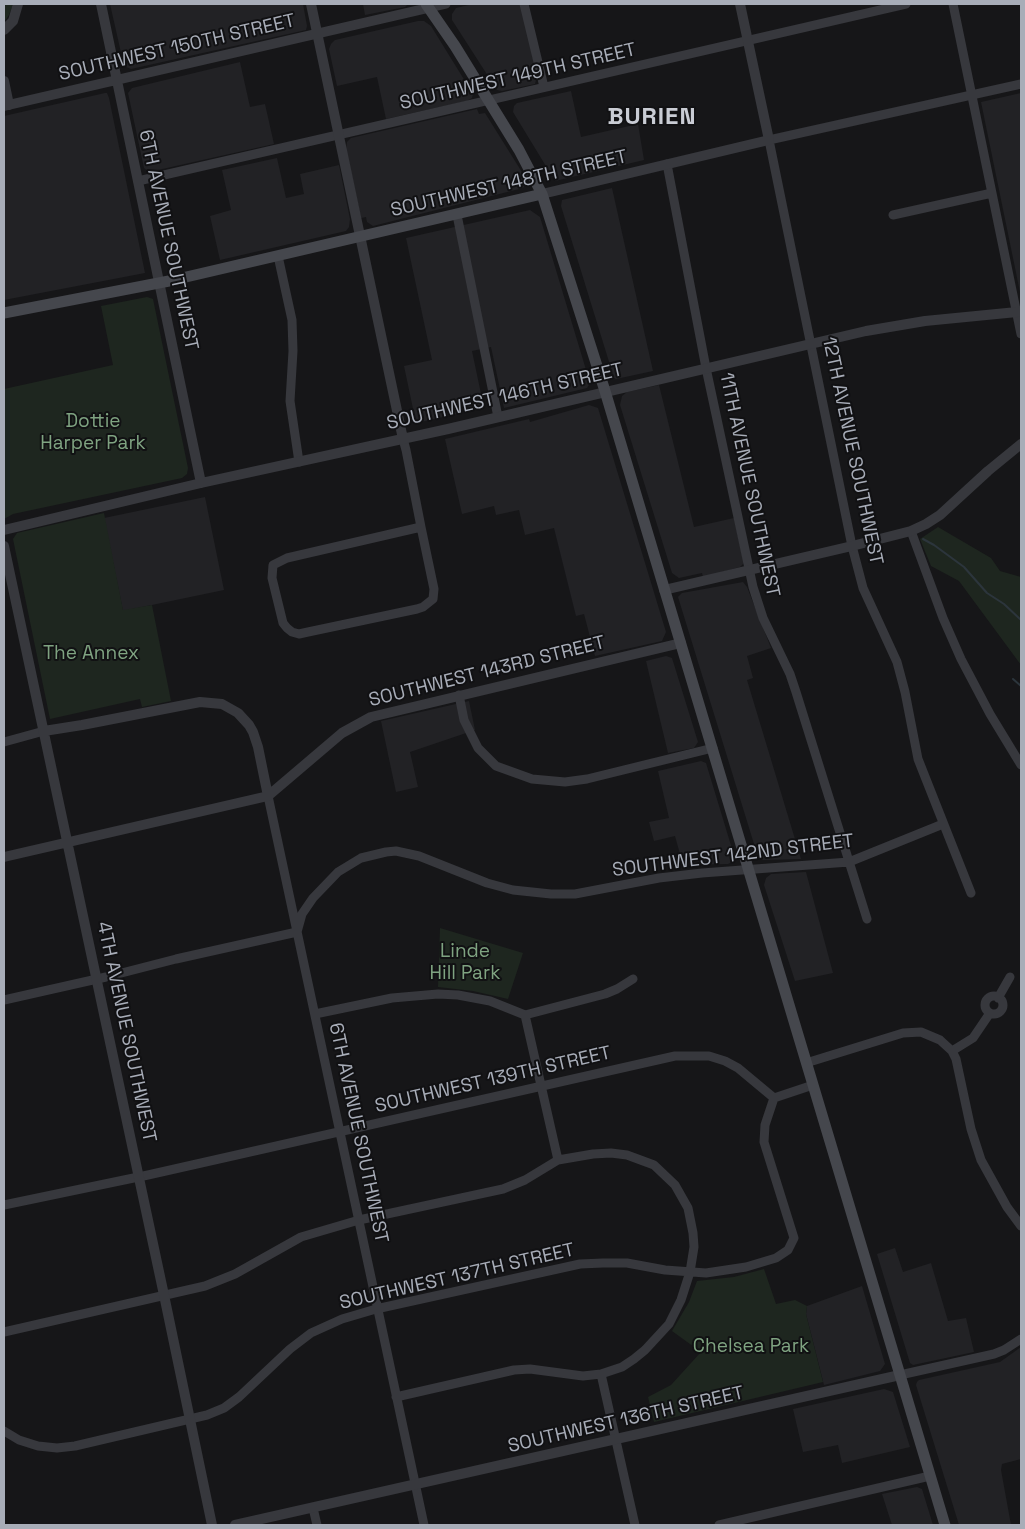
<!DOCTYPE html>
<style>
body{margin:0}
#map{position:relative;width:1025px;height:1529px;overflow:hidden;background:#161618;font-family:"Space Grotesk",sans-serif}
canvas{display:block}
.frame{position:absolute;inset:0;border:5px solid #a8adb8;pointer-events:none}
</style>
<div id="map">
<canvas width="1025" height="1529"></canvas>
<div class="frame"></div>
</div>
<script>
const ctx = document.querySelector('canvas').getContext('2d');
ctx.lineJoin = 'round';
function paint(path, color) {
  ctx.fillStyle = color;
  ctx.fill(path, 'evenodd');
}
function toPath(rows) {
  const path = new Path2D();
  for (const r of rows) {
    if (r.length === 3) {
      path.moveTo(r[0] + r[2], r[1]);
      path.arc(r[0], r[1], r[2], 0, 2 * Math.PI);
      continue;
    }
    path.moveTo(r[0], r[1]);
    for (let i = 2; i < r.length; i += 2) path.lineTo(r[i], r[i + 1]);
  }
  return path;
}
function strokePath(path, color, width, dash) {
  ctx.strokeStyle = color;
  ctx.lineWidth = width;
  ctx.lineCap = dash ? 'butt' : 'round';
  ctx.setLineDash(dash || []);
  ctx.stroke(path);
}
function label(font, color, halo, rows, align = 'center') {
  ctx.font = font + ' "Space Grotesk",sans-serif';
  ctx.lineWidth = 4;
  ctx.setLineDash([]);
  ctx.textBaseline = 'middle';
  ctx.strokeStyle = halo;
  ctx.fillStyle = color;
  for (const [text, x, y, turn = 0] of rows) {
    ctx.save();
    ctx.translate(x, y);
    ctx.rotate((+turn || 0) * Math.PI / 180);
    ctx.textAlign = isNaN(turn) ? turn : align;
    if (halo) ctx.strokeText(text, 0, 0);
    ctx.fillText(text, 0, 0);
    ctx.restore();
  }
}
paint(toPath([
 [110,4,303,4,307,26,306,30,131,69,124,66],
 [363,4,408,4,405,7,365,15],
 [473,4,521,4,537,76,535,84,502,91,497,90,452,20,452,14,456,8],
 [418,21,424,21,431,26,473,94,472,98,467,101,386,119,377,77,337,86,329,49,331,44,335,40],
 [240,62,250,107,265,104,274,144,149,172,144,168,128,93,132,88],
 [571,91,581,137,638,124,644,160,555,181,513,112,514,106,517,103],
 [105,93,107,93,109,98,145,273,4,300,4,116],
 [1021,93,1021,297,981,102],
 [477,109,479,114,485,113,525,177,526,184,523,188,373,226,367,222,366,217,361,218,346,149,347,142,351,138],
 [277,158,286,198,304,194,300,174,339,165,350,219,349,227,346,231,220,260,210,216,231,210,222,170],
 [612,188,653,371,616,379,614,378,561,206,562,200],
 [530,210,540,217,590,383,587,388,504,408,491,347,472,351,484,408,416,423,404,366,432,360,406,238],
 [659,385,694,527,734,518,744,563,740,567,703,577,702,573,679,578,672,573,620,405,622,396,627,392],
 [589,405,598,408,666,632,662,641,595,656,584,614,576,616,554,528,525,535,519,510,496,515,494,506,462,514,445,439,529,419,530,422],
 [205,497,224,590,123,611,104,518],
 [743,582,747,587,771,648,747,656,753,678,747,680,801,859,763,860,758,857,678,597,682,593],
 [666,656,672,658,698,742,694,748,668,753,646,661],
 [469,701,475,730,410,752,418,787,396,792,381,721],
 [701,761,706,763,733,852,734,858,732,862,728,864,683,865,675,836,654,841,649,822,669,818,658,771],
 [806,872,833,973,795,981,764,885,766,878,771,874],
 [895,1248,903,1272,931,1263,948,1321,966,1318,974,1352,913,1365,910,1363,877,1254],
 [862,1286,885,1364,880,1371,824,1385,806,1314,807,1306],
 [1021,1347,1021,1459,1002,1464,1001,1470,1011,1525,959,1525,916,1385,917,1382,919,1380,1000,1362],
 [884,1389,893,1392,910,1447,842,1463,838,1445,803,1452,793,1409],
 [917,1487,922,1489,933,1525,892,1525,882,1494]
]), '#222225');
paint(toPath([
 [4,4,12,4,12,7,9,15,4,22],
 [147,297,153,299,188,468,187,474,182,478,13,514,4,519,4,389,113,365,101,306],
 [104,513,123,610,152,605,171,701,142,707,140,699,50,719,13,539,17,533],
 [938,527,991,558,1000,571,1021,577,1021,665,959,581,931,566,920,539],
 [440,928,523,953,508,999,473,991,438,987],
 [764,1269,776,1304,795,1300,807,1306,806,1314,823,1382,654,1422,648,1397,671,1385,701,1352,672,1331,689,1302,697,1281,734,1277]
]), '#1e261f');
strokePath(toPath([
 [923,539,934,545,964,567,987,593,1004,604,1021,620],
 [1013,679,1021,686]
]), '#2c353c', 2);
strokePath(toPath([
 [524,4,544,87],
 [953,4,1021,334],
 [428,8,446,4],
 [667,164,706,368,753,587,763,618,790,674,796,692,867,919],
 [138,181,906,4],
 [457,215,498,417],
 [893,215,992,193],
 [278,256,292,320,293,351,290,401,299,462],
 [403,439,406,450,421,527,434,589,433,599,423,607,417,609,308,632,299,634,292,632,287,628,283,623,272,578,273,565,287,558,421,527],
 [911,531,943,618,961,659,990,714,1021,765],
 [459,695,464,720,478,748,496,766,532,779,565,782,587,779,713,748],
 [4,742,44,731],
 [268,796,424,1525],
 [971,893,918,759,905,692,897,662,863,588,852,546,769,140,1021,84],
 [994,1005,9],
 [998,998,1010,977],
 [4,1000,106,977,176,959,297,932,302,914,313,898,338,872,361,858,386,852,396,851,419,856,487,883,513,890,551,894,575,894,659,878,702,873,849,862,943,824],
 [315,1014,392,998,438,994,458,995,490,1001,525,1015,605,994,617,989,633,979],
 [525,1015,558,1160],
 [952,1051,973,1038,990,1013],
 [806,1063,903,1033,921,1032,940,1040,952,1051,956,1059,971,1129,981,1160,1007,1207,1021,1226],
 [4,1205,148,1175,675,1056,709,1056,725,1061,738,1068,774,1098],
 [4,1332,205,1286,235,1274,301,1237,359,1220,503,1189,525,1180,558,1160,593,1154,611,1153,627,1155,654,1165,675,1185,688,1208,693,1233,694,1247,690,1272,681,1300,669,1324,645,1350,634,1359,622,1367,601,1374,635,1525],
 [900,1375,994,1354,1004,1350,1021,1339],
 [396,1397,514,1370,530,1369,583,1376,601,1374],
 [4,1431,19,1440,38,1446,57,1448,75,1446,207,1415,224,1408,239,1397,290,1349,311,1333,342,1319,376,1309,580,1264,603,1263,627,1263,665,1270,706,1273,746,1267,776,1258,788,1250,794,1238,764,1142,765,1125,774,1098,813,1085],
 [313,1508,317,1525],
 [719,1525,930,1476]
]), '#37383d', 9);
strokePath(toPath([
 [101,4,201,483],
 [311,4,403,439],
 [4,30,13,21,18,4],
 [4,81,9,105],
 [4,106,428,8],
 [542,194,769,140,740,4],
 [4,530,201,483,448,429,866,331,925,321,1017,312],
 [4,546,164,1295,212,1525],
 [664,590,852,546,911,531,926,524,940,515,988,471,1021,444],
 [44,731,82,725,200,702,222,704,238,713,249,725,253,732,258,747,268,796],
 [4,857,268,796,342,733,371,717,681,643],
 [235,1525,900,1375]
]), '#37383d', 10);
strokePath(toPath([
 [426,4,455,46,519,150,542,194,605,391,945,1525],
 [4,313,169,281,542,194]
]), '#45474d', 11);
label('19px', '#a8adb8', '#111113', [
 ["SOUTHWEST 150TH STREET",177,48,-13],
 ["SOUTHWEST 149TH STREET",518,77,-13],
 ["SOUTHWEST 148TH STREET",509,184,-13],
 ["6TH AVENUE SOUTHWEST",168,240,78],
 ["SOUTHWEST 146TH STREET",505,397,-13],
 ["12TH AVENUE SOUTHWEST",852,451,78],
 ["11TH AVENUE SOUTHWEST",749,485,78],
 ["SOUTHWEST 143RD STREET",487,672,-14],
 ["SOUTHWEST 142ND STREET",733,856,-7],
 ["4TH AVENUE SOUTHWEST",126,1032,78],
 ["SOUTHWEST 139TH STREET",493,1080,-13],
 ["6TH AVENUE SOUTHWEST",358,1133,78],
 ["SOUTHWEST 137TH STREET",457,1277,-13],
 ["SOUTHWEST 136TH STREET",626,1420,-13]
]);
label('19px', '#7fa381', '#111113', [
 ["Dottie",93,422],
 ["Harper Park",93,444],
 ["The Annex",91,654],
 ["Linde",465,952],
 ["Hill Park",465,974],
 ["Chelsea Park",751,1347]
]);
ctx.letterSpacing = '1px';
label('bold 24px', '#c9ccd4', '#111113', [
 ["BURIEN",652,117]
]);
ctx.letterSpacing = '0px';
</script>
